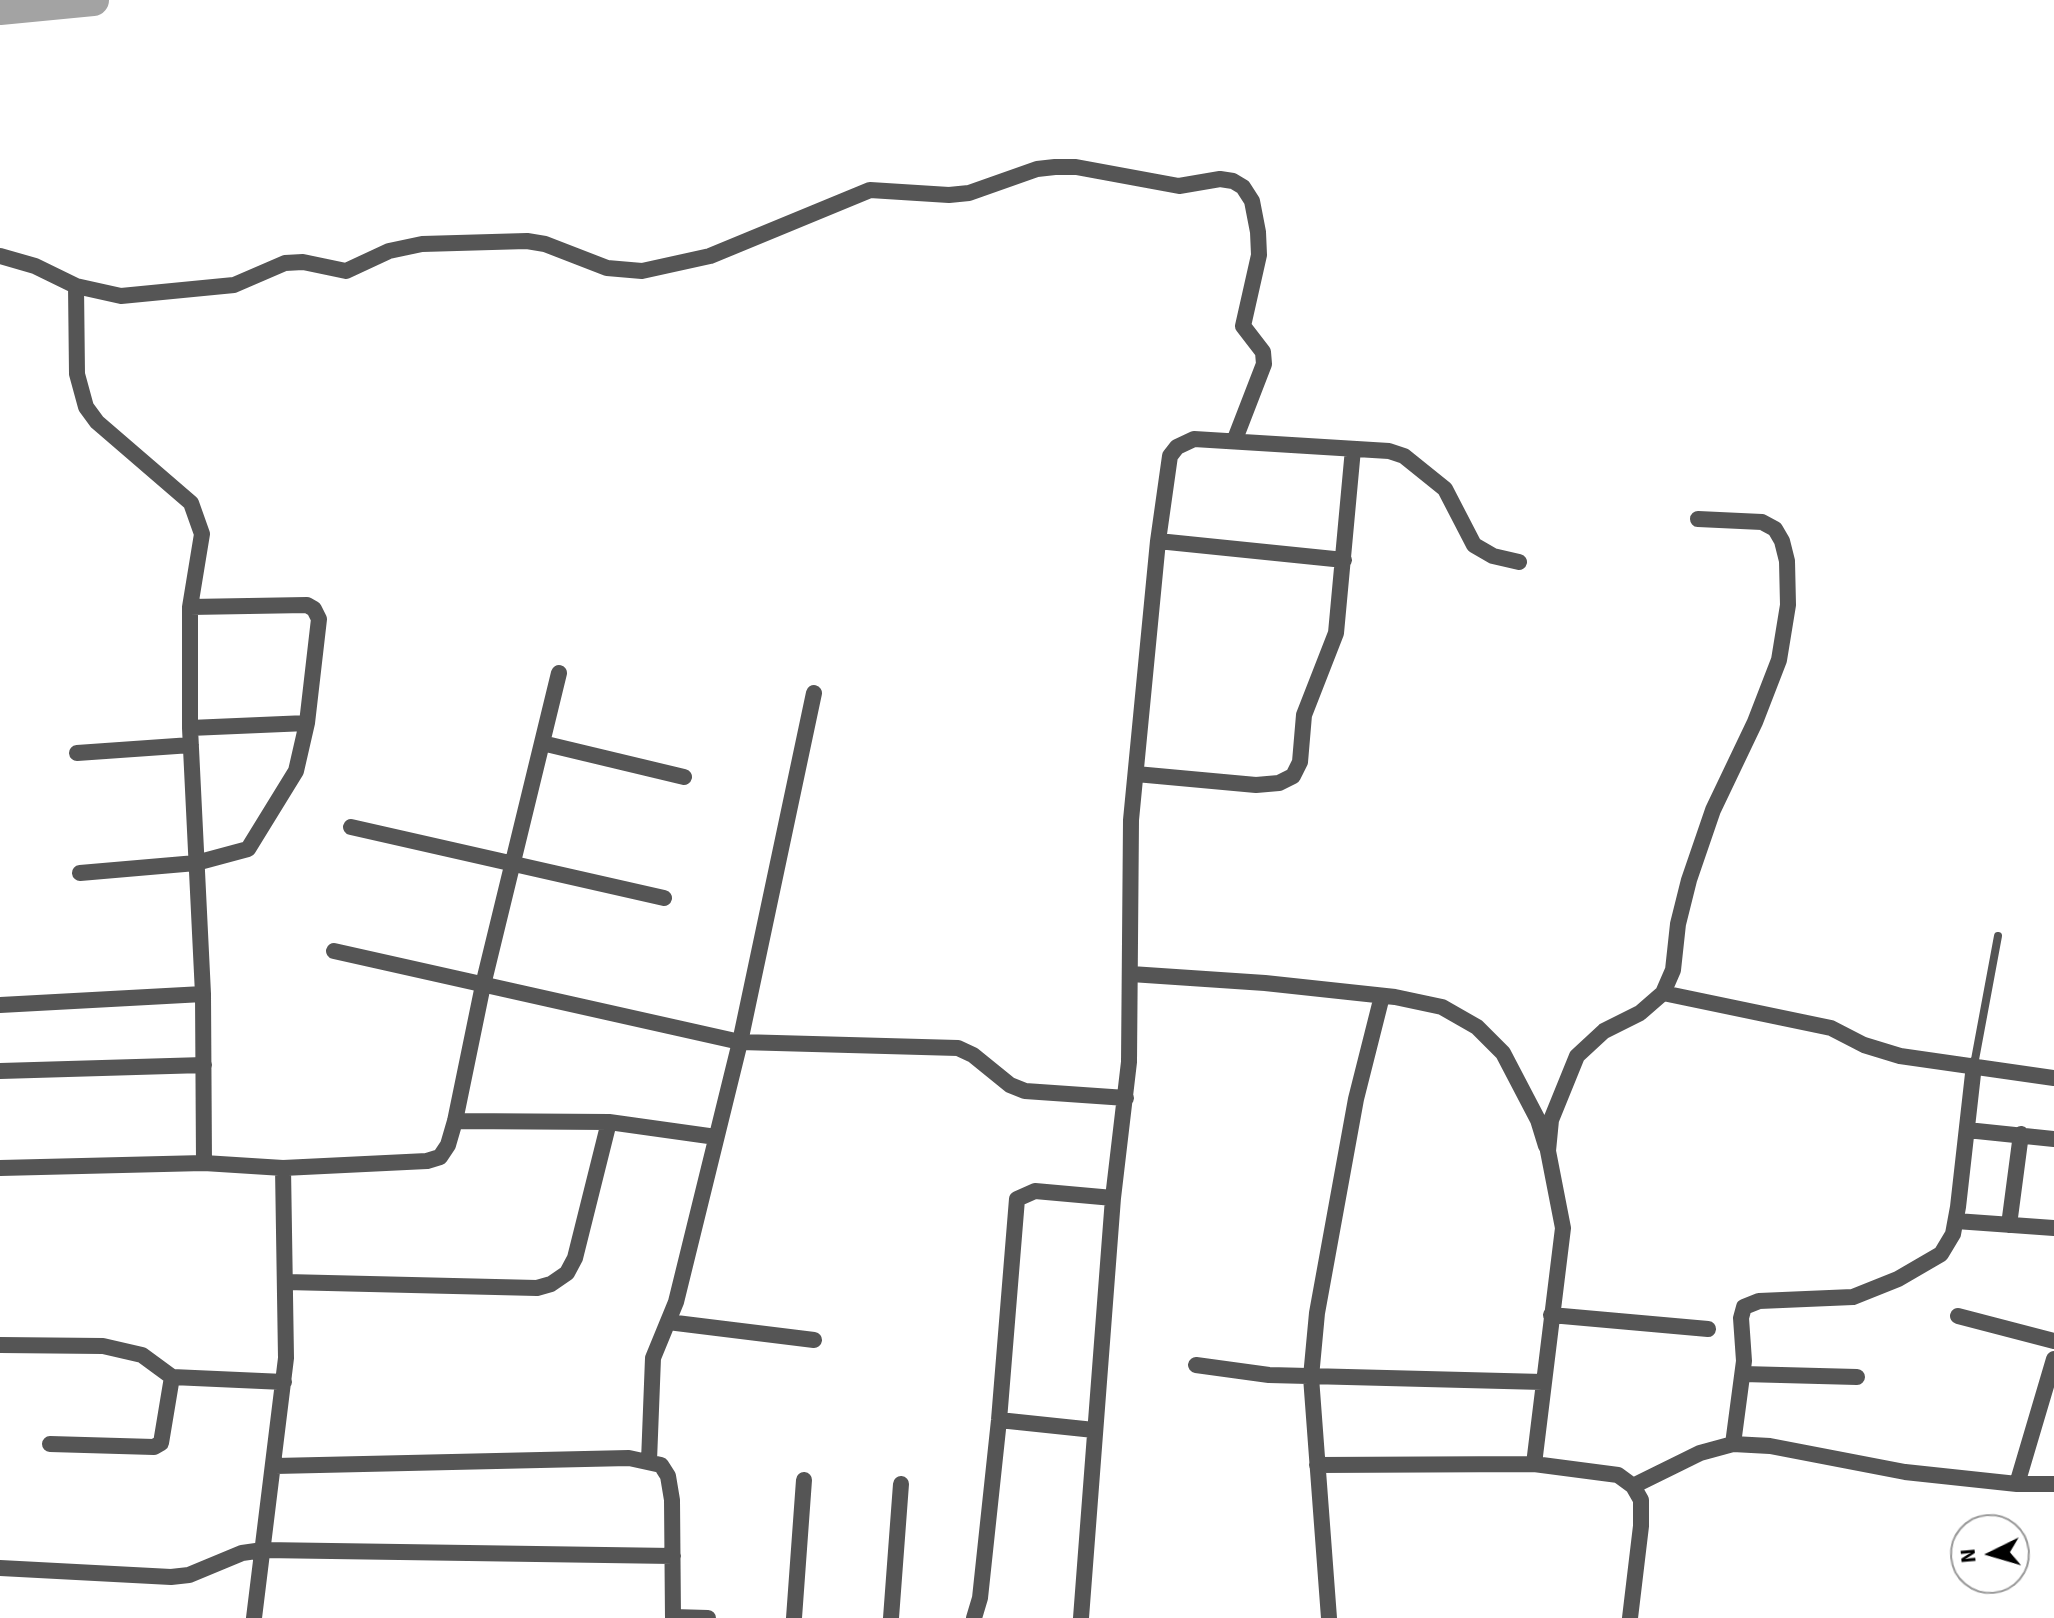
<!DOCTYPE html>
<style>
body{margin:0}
#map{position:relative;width:2054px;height:1618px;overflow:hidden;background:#fff;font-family:"Source Sans 3",sans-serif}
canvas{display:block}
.north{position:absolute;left:1950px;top:1514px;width:80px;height:80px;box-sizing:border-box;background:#fff;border:2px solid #999;border-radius:50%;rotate:265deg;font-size:22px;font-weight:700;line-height:32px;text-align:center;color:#000}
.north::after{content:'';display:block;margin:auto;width:28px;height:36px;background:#000;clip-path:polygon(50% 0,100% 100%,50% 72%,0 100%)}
</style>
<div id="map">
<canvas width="2054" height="1618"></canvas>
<div class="north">N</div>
</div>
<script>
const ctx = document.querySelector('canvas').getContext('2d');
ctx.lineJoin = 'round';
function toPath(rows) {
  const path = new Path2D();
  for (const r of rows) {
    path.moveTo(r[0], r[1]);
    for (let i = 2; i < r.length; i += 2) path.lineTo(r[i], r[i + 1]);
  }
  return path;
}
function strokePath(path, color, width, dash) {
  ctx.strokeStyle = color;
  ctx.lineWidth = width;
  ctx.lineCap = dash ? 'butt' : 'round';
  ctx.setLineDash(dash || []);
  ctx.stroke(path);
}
strokePath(toPath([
 [0,9,93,0]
]), '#a3a3a3', 32);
strokePath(toPath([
 [1974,1065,1998,936]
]), '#555', 8);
strokePath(toPath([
 [0,256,35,266,76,286,121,296,234,285,285,263,303,262,346,271,389,251,422,244,527,241,545,244,607,268,642,271,710,256,870,190,949,195,969,193,1037,169,1055,167,1076,167,1179,186,1220,179,1233,181,1243,187,1252,201,1258,232,1259,255,1243,326,1263,352,1264,364,1235,439],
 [76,286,77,374,86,407,97,422,191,503,202,534,190,607,190,728,203,994,204,1163],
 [1158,541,1344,560],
 [190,728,307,723],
 [542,743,684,777],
 [77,753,191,745],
 [1136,774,1256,785,1279,783,1293,776,1300,762,1304,715,1336,633,1353,449],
 [351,827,664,898],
 [80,873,196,863,248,849,296,771,307,723,319,619,314,609,307,605,190,607],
 [334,951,740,1042,958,1048,973,1055,1010,1085,1025,1091,1126,1098],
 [1131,974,1265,983,1395,997,1442,1007,1477,1027,1503,1053,1538,1120,1546,1146],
 [1663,993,1831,1028,1864,1045,1900,1056,2054,1078],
 [0,1005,203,994],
 [0,1071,204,1065],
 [455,1121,609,1122,716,1137],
 [1967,1130,2054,1139],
 [0,1168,204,1163,283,1168,427,1161,440,1157,448,1145,455,1121,483,985,559,673],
 [1956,1221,2054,1228],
 [2009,1225,2021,1134],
 [286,1282,537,1288,551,1284,567,1273,575,1258,609,1122],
 [1551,1315,1708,1329],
 [1958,1316,2054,1341],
 [668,1322,814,1340],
 [0,1345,103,1346,142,1355,172,1377,284,1382],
 [1196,1365,1269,1375,1543,1382],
 [1743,1374,1857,1377],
 [999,1420,1094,1430],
 [50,1444,154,1447,161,1443,172,1377],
 [1733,1444,1744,1361,1741,1318,1744,1307,1759,1301,1853,1297,1898,1279,1941,1254,1953,1234,1958,1207,1974,1065],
 [649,1461,653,1358,676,1302,740,1042,814,693],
 [1534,1464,1563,1228,1548,1151,1551,1120,1577,1056,1604,1031,1640,1013,1663,993,1673,970,1678,924,1689,880,1713,810,1755,722,1779,660,1788,605,1787,561,1782,541,1775,529,1762,522,1698,519],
 [1317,1465,1534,1464,1618,1475,1633,1486,1641,1500,1641,1526,1630,1618],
 [275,1466,629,1458,661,1465,668,1476,672,1500,673,1618],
 [2017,1484,2054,1359],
 [1633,1486,1700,1453,1733,1444,1770,1446,1905,1472,2017,1484,2054,1484],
 [0,1568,171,1577,189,1575,242,1553,263,1550,673,1556],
 [673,1617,708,1618],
 [254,1618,286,1358,283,1168],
 [794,1618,804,1480],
 [891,1618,901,1484],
 [974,1618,980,1598,999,1420,1017,1199,1035,1191,1113,1198],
 [1081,1618,1113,1198,1129,1062,1131,820,1158,541,1170,456,1177,447,1194,439,1389,451,1404,456,1445,489,1474,545,1493,556,1519,562],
 [1329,1618,1311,1377,1317,1313,1356,1099,1382,996]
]), '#555', 16);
</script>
